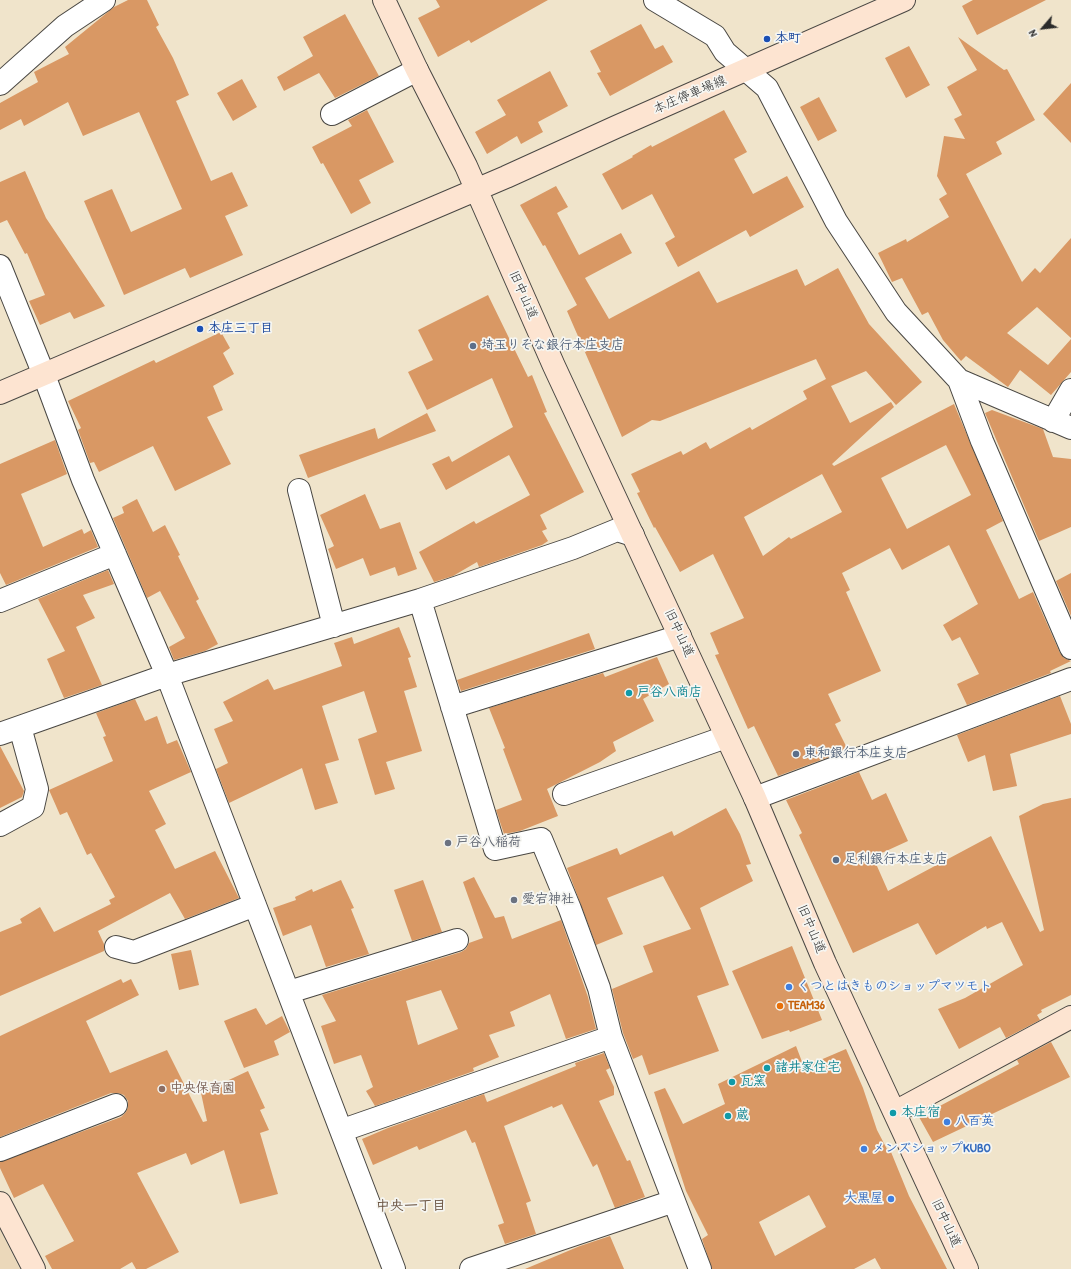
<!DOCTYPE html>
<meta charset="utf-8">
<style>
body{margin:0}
#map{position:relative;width:1071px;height:1269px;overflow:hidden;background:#f0e4cb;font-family:"Patrick Hand",sans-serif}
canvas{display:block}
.north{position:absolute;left:1023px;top:8px;width:40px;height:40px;-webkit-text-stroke:3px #f6f6f2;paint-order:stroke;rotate:242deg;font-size:11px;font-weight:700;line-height:16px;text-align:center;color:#2b2b2b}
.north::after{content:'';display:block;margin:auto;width:14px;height:18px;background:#2b2b2b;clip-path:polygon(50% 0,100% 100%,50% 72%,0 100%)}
</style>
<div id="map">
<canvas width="1071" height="1269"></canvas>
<div class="north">N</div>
</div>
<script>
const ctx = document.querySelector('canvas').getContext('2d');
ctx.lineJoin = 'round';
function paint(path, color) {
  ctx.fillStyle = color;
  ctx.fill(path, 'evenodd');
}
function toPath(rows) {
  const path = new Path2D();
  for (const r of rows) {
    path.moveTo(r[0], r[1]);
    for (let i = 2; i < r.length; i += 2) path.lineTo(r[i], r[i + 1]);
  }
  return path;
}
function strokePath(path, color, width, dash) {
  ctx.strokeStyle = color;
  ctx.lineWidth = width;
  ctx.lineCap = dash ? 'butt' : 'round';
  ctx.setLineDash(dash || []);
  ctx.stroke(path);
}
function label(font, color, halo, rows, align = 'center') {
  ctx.font = font + ' "Patrick Hand","Klee One",sans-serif';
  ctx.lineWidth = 3.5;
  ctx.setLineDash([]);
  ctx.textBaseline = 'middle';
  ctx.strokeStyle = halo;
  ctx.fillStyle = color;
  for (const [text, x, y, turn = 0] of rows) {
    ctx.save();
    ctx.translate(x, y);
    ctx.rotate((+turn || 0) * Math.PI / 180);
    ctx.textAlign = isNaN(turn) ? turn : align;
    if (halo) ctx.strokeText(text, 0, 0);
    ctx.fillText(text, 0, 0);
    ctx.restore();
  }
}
paint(toPath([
 [0,1230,20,1269,0,1269]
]), '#ebd8ba');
paint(toPath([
 [128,0,147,0,159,25,156,27,173,58,189,95,176,101,211,181,232,172,248,206,225,216,243,255,190,278,185,268,124,295,84,201,112,189,131,232,182,209,139,112,83,136,68,102,24,126,21,119,0,130,0,103,38,82,34,72,69,54,65,47,114,7],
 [436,0,548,0,471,43,469,40,438,57,418,18,440,7],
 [973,0,1046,0,977,35,962,6],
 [345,14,379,76,335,98,319,73,284,91,277,77,313,56,303,37],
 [641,24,655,49,663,45,673,62,610,96,597,73,601,72,590,51],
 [958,37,1004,70,1007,69,1035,120,996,142,1002,154,966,174,1022,282,1035,268,1040,273,1071,238,1071,338,1037,307,1007,333,1048,365,1071,339,1071,372,1051,395,1020,370,1008,387,966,356,961,361,943,340,928,312,922,315,902,278,892,282,878,253,906,239,907,242,949,217,939,199,947,194,937,176,944,136,965,139,954,119,962,115,947,87,977,70],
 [909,46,930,85,906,98,885,58],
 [550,71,568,106,538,122,543,132,521,144,517,136,487,154,475,132,506,115,497,100],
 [242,79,257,107,233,121,217,93],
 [1071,83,1071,143,1043,114],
 [819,97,837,131,818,141,800,107],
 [367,110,394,162,359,180,371,203,351,214,323,163,321,164,312,147,352,126,348,120],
 [724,110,747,152,734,159,753,194,787,176,804,207,750,237,746,230,678,267,665,243,675,237,652,194,622,210,602,174,633,157,632,156,651,145,652,147],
 [25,171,46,218,105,306,74,319,70,312,40,325,29,301,45,295,27,253,25,254,7,220,0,223,0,182],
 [556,186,568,207,557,213,579,255,621,233,632,253,585,278,609,319,699,271,717,303,797,269,805,286,838,268,869,324,922,382,896,405,866,371,831,386,850,423,891,402,894,407,832,464,834,466,954,404,1003,521,986,530,1019,599,1033,592,1060,653,1064,658,1071,661,1050,671,1051,673,967,705,957,684,979,674,960,637,952,641,943,625,978,604,949,545,902,570,890,548,842,573,850,590,846,592,881,671,828,694,841,721,835,724,848,750,778,776,754,726,748,729,715,655,719,654,710,633,744,618,713,554,680,572,655,527,654,528,637,493,640,492,631,474,681,451,683,455,706,442,710,449,750,427,752,430,807,399,803,391,826,379,816,359,660,421,652,420,622,437,567,311,577,305,545,245,543,246,520,205],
 [946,445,971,495,907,529,881,478],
 [822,474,842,512,791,539,789,537,763,556,744,517],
 [488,295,528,377,532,375,547,412,544,413,584,492,540,515,547,529,542,531,548,541,542,545,479,567,477,562,453,576,434,582,419,552,474,521,476,524,530,495,509,455,446,490,432,464,449,456,452,462,513,427,492,378,427,410,408,372,433,360,418,330],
 [221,332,230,348,223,353,234,374,213,386,223,410,207,417,231,464,175,491,153,446,99,472,94,462,90,463,78,430,81,428,68,401,154,360,156,363],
 [992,410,1043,429,1053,457,1071,459,1071,527,1039,541,985,413],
 [427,413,436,431,308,478,299,455,375,428,378,439],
 [55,440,67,474,21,494,43,547,82,529,84,534,91,530,98,547,6,585,0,573,0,464],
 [365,494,380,529,400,522,417,569,398,576,395,567,370,576,363,558,336,569,328,549,334,546,320,515],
 [137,499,153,532,165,525,180,555,178,556,199,599,196,601,218,644,205,651,174,660,169,647,185,638,160,591,147,598,113,518,124,513,122,507],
 [108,570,114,584,83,595,95,618,76,627,102,685,64,698,47,659,65,651,38,599],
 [1071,573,1071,616,1056,581],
 [399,627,411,657,408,658,417,687,404,691,422,751,386,762,395,789,375,795,358,739,377,732,364,691,322,706,339,760,325,764,338,803,315,810,302,768,229,803,216,769,228,763,214,729,233,721,223,702,268,679,274,690,342,666,334,643,352,637,354,644],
 [589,633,595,649,461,691,457,680],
 [657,657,669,684,643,699,654,721,613,742,616,751,600,762,547,789,558,816,520,831,504,834,496,810,522,800,503,749,505,748,489,708,603,673,605,677],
 [1060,696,1071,724,1071,734,1010,754,1017,786,993,791,985,755,968,762,957,735],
 [135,699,145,721,157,716,167,744,177,740,191,772,149,791,166,824,155,830,175,869,215,851,239,898,185,919,170,893,98,931,104,944,104,951,0,996,0,932,22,923,20,919,40,907,54,932,111,904,109,900,115,897,91,853,87,855,67,812,60,815,49,790,113,761,103,737,106,736,96,713],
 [0,746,24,791,22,797,0,808],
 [859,772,872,800,886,793,908,841,873,857,888,891,991,836,1040,932,1044,930,1019,816,1043,804,1071,798,1071,995,1041,1010,1042,1012,1037,1015,1040,1020,1006,1038,1000,1027,959,1049,938,1009,965,998,1023,965,1002,922,987,929,986,926,936,955,918,923,853,953,799,835,802,833,786,800],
 [726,808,740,834,751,864,746,865,753,881,700,908,729,985,697,996,719,1051,649,1075,642,1055,633,1059,623,1033,612,989,653,972,643,946,691,929,663,876,607,898,623,934,596,945,567,868,617,848,620,855,672,831,674,836],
 [474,877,495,918,504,916,512,939,561,920,588,997,596,1029,566,1039,550,994,510,1012,515,1026,489,1035,499,1057,473,1068,474,1071,375,1106,366,1091,373,1087,361,1055,334,1064,321,1026,336,1021,322,995,461,952,466,949,469,943,483,938,463,882],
 [441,990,458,1029,418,1045,406,1001],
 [341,880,354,908,351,909,369,954,326,967,311,925,283,936,273,908,296,900,295,897,312,889,313,892],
 [423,880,442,932,412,941,394,890],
 [792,946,822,1020,790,1032,789,1030,762,1039,732,971],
 [191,950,199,985,179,990,171,954],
 [121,979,123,983,131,979,139,995,86,1021,110,1073,167,1050,203,1122,207,1121,201,1093,248,1071,265,1108,260,1110,269,1130,260,1133,278,1194,240,1204,224,1150,191,1165,186,1153,137,1173,179,1252,146,1269,136,1269,132,1262,120,1269,52,1269,45,1256,74,1241,43,1184,14,1198,0,1168,0,1162,121,1117,126,1112,128,1107,128,1101,124,1095,118,1093,111,1093,0,1137,0,1036],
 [256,1008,266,1025,282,1016,290,1032,274,1041,279,1055,244,1068,224,1021],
 [1051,1042,1070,1077,933,1142,919,1117,1019,1064,1017,1060],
 [796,1046,804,1067,846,1049,863,1088,877,1130,889,1153,891,1152,909,1196,947,1269,881,1269,875,1258,854,1269,712,1269,702,1239,708,1235,686,1191,654,1092,665,1088,683,1124,725,1104,718,1084],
 [809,1195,826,1227,775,1256,759,1222],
 [604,1053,610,1068,606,1070,614,1087,614,1095,599,1101,627,1161,630,1160,645,1197,615,1208,597,1164,593,1167,562,1104,553,1108,552,1106,504,1126,531,1201,526,1203,536,1234,505,1244,498,1225,504,1223,475,1142,472,1143,466,1130,419,1150,417,1146,373,1165,362,1139,388,1128,484,1094,487,1102,576,1066,575,1063],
 [610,1236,624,1269,525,1269,580,1246]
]), '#d99864');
const street = toPath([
 [655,0,715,36,725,52,767,88,836,221,896,312,959,380,1071,428],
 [0,84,65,26,104,0],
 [332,114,417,70],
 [0,266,44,375,83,480,167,675,394,1269],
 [959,380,982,441,1071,648],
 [1053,421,1071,390],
 [299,490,334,626],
 [420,600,495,849,541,839,570,909,599,988,611,1037,700,1269],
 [0,601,115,554],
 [452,707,680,636],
 [0,734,167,675,420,600,573,548,617,530,633,535],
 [564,794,726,737],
 [755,798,1071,679],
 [0,825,33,807,37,789,20,727],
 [116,947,134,952,255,905],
 [289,992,457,940],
 [343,1130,611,1037],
 [0,1150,116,1105],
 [471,1269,674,1201]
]);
const secondary = toPath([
 [384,0,417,70,466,166,554,366,755,798,825,963,967,1269],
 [0,393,506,177,616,127,904,0],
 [895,1112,1071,1017],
 [0,1203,34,1269]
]);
strokePath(street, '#494743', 24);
strokePath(secondary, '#494743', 24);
strokePath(street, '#fff', 22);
strokePath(secondary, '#fde4d1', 22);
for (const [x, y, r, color] of [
 [767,39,4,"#1a4fb4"],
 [200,329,4,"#1a4fb4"],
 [473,346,4,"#5c6f8a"],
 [629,693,4,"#0f9aa8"],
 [796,754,4,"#5c6f8a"],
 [448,843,4,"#6b7280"],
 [836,860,4,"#5c6f8a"],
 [514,900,4,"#6b7280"],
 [789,987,4,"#3f7fe0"],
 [780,1006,4,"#e8710a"],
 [767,1068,4,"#0f9aa8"],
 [732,1082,4,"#0f9aa8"],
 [162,1089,4,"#8d6e63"],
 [893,1113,4,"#0f9aa8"],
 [728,1116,4,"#0f9aa8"],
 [947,1122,4,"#3f7fe0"],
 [864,1149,4,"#3f7fe0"],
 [891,1199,4,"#3f7fe0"]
]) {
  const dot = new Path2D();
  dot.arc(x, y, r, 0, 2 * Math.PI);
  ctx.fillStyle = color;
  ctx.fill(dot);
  strokePath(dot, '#f6f6f2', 1.5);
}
label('bold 13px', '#164399', '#f6f6f2', [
 ["本町",775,39],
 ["本庄三丁目",208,329]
], 'left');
label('13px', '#2b2b2b', '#f6f6f2', [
 ["本庄停車場線",690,95,-23],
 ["旧中山道",523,295,66],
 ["旧中山道",679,633,65],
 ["旧中山道",811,929,67],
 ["旧中山道",946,1223,65]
]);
label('bold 13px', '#4e5e75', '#f6f6f2', [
 ["埼玉りそな銀行本庄支店",481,346],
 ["東和銀行本庄支店",804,754],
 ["足利銀行本庄支店",844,860]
], 'left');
label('bold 13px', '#0d838f', '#f6f6f2', [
 ["戸谷八商店",637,693],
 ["諸井家住宅",775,1068],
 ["瓦窯",740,1082],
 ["本庄宿",901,1113],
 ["蔵",736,1116]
], 'left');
label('bold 13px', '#5b616d', '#f6f6f2', [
 ["戸谷八稲荷",456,843],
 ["愛宕神社",522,900]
], 'left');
label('bold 13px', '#366cbe', '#f6f6f2', [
 ["くつとはきものショップマツモト",797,987],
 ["八百英",955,1122],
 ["メンズショップKUBO",872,1149],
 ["大黒屋",883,1199,"right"]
], 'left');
label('bold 13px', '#c56008', '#f6f6f2', [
 ["TEAM36",788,1006]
], 'left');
label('bold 13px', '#785e54', '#f6f6f2', [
 ["中央保育園",170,1089]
], 'left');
label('bold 14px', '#68513f', '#f6f6f2', [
 ["中央一丁目",411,1206]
]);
</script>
